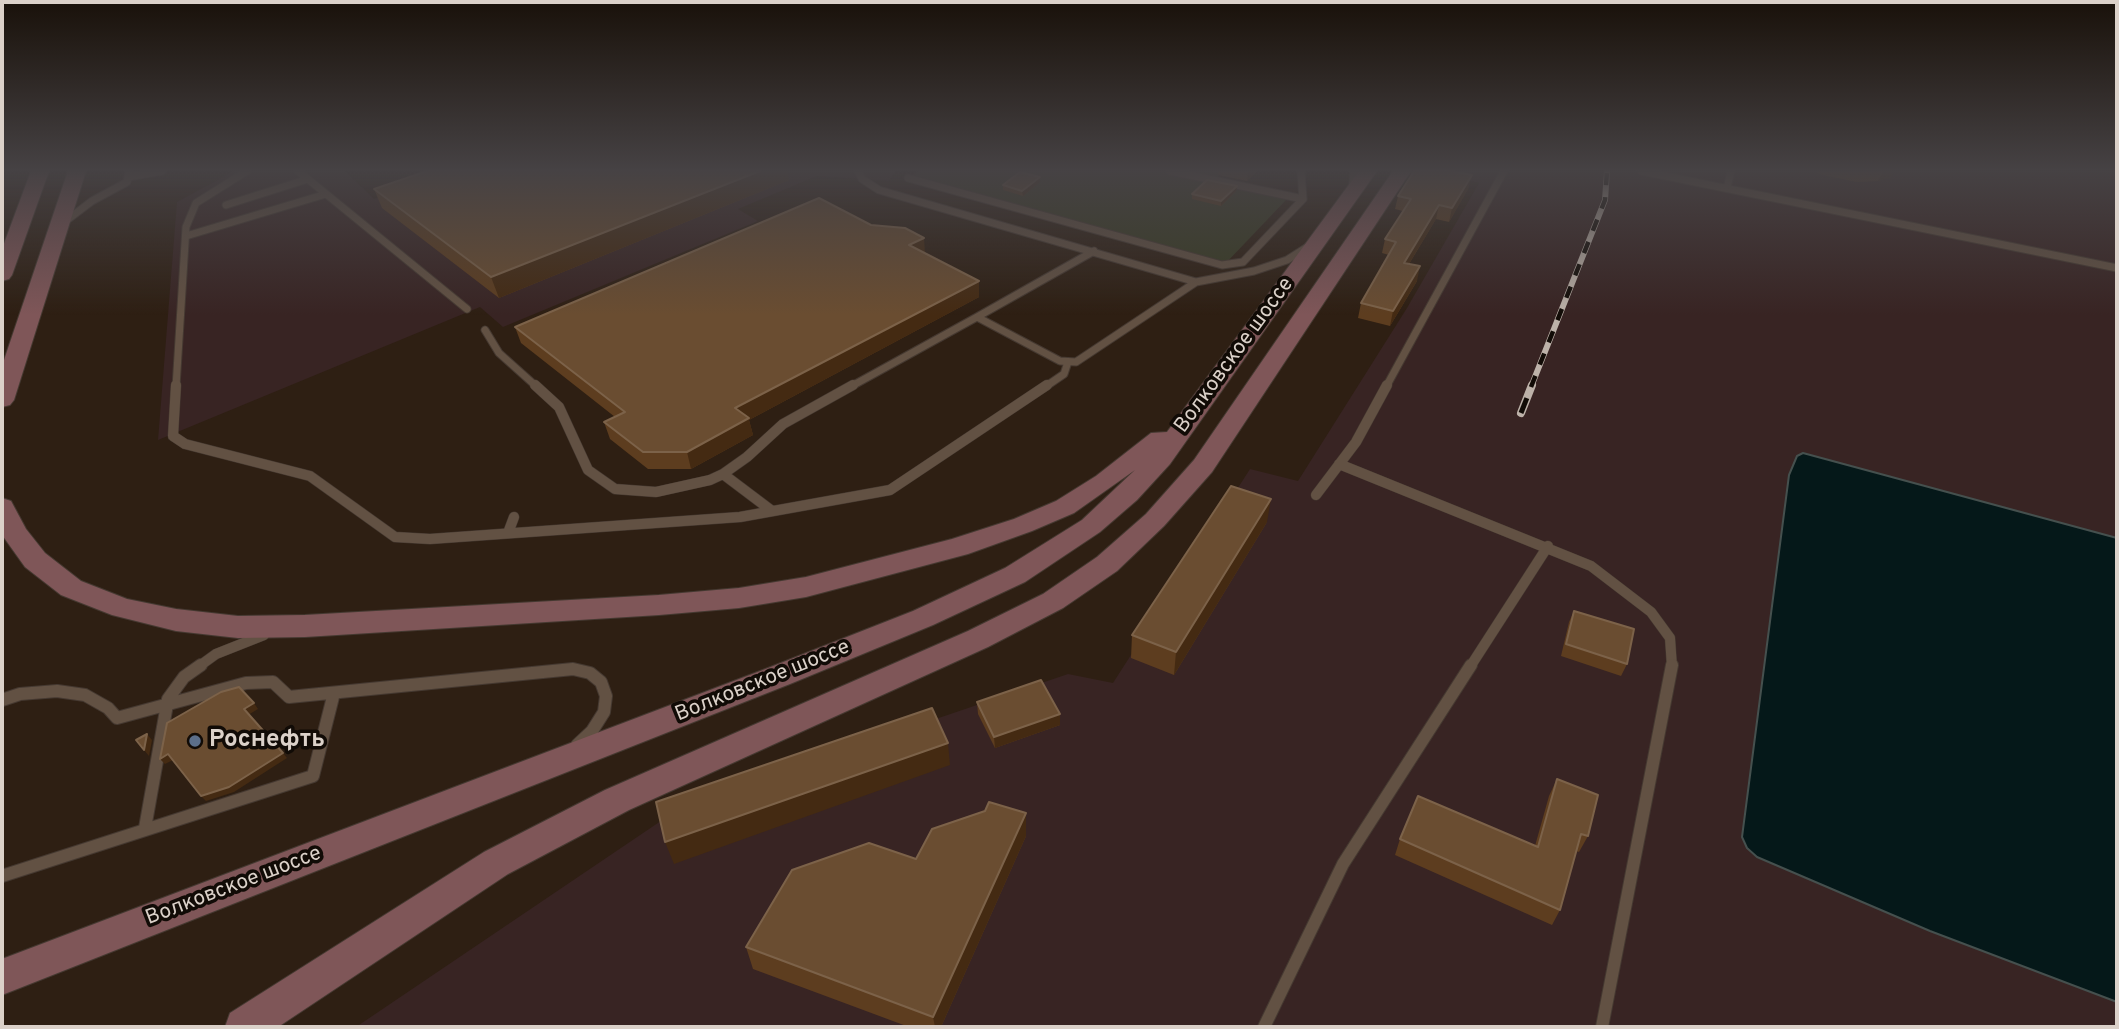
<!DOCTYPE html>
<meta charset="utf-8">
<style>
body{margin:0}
#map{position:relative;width:2119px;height:1029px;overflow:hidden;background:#2e1f13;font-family:Overpass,sans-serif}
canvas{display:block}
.frame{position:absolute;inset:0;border:4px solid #dbd1c9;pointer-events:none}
</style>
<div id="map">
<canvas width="2119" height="1029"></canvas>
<div class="frame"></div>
</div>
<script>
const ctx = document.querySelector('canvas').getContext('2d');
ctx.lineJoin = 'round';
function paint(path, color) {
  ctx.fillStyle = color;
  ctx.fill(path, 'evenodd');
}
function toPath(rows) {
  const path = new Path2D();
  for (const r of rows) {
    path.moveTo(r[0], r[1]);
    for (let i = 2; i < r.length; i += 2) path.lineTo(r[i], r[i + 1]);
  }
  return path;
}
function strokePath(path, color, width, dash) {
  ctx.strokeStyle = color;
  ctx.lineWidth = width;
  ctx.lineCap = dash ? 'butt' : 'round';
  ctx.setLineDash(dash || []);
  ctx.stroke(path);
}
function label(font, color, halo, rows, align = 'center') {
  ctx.font = font + ' Overpass,sans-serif';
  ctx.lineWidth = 7;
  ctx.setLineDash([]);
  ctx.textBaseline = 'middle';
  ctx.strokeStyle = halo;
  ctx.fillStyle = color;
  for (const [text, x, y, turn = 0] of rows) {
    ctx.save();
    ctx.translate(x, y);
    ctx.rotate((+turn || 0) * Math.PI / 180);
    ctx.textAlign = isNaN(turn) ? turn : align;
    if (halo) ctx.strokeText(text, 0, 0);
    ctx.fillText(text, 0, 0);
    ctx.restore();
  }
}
paint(toPath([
 [234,171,345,171,374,199,454,171,895,171,889,181,817,176,738,209,758,221,503,327,480,307,158,440,177,202],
 [1430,171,2117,171,2117,1027,356,1027,686,804,1068,674,1113,683,1250,469,1298,481,1407,308,1479,183]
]), '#382423');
paint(toPath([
 [919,171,1223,171,1213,182,1287,199,1225,264,913,175]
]), '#373b22');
const water = toPath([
 [1803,453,2117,538,2117,1002,1930,931,1757,857,1747,848,1742,837,1789,475,1797,456,1803,453]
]);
paint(water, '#051819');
strokePath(water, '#45504e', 2);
const serviceFar2 = toPath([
 [298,171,467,309],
 [858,171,862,179,879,190,1196,282],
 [1170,171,1303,199,1301,171],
 [1641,171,2117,268],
 [128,177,162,171],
 [908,178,1222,265,1243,262,1303,199],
 [1727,188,1731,171],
 [1352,191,1354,171],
 [226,205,308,179],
 [63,223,92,201,127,182,129,171],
 [186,236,326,194],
 [977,317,1094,251],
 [485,330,499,353,537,387],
 [176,387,186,227,196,203,247,171],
 [850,387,977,317,1060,361,1076,362,1196,282,1254,271,1287,260,1309,246],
 [1045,387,1064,374,1068,362],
 [1386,387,1504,171]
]);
const serviceFar1 = toPath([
 [176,385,173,436,185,444,310,476,395,537,430,539,740,517,890,490,1047,385],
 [535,385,559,407,588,470,615,489,656,492,710,480,723,474,747,457,783,424,853,385],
 [1339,464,1591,566,1651,612,1670,638,1672,667],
 [723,474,772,511],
 [1316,495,1356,442,1387,385],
 [508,533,514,517],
 [198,667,216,654,264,635],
 [1470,667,1548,546]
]);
const service = toPath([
 [2,700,20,694,57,691,85,695,108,708,117,718,246,683,273,682,289,697,573,669,590,673,601,682,606,696,604,712,592,731,577,745],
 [145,828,168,699,184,677,201,665],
 [2,876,313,776,334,693],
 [1264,1027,1343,864,1471,665],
 [1602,1027,1672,665]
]);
const secondary = toPath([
 [31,171,49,171,12,275,9,279,2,281,2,249,31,171],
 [68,171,86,171,14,400,10,405,2,407,2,366,68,171],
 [1359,171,1377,171,1170,464,1137,500,1100,532,1025,582,933,625,790,684,2,995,2,959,768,668,913,611,1005,568,1082,520,1135,470,1074,513,1032,531,968,554,806,597,739,608,659,615,305,637,238,638,176,631,112,615,61,595,25,567,5,539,2,535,2,498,11,501,26,529,45,553,81,581,127,599,176,609,238,616,305,615,659,595,739,588,806,577,952,539,1014,519,1056,501,1096,476,1151,433,1167,432,1359,171],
 [1393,171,1411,171,1212,472,1164,526,1117,571,1063,608,988,647,629,810,508,874,278,1027,225,1027,230,1013,484,852,605,790,968,631,1043,594,1097,557,1146,514,1194,460,1393,171]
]);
strokePath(serviceFar2, '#453931', 9);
strokePath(serviceFar1, '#453931', 11);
strokePath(service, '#453931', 14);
strokePath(secondary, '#453931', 2);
strokePath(serviceFar2, '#625143', 7);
strokePath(serviceFar1, '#625143', 10);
strokePath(service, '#625143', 12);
paint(secondary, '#7f5658');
const railFar1 = toPath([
 [1531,387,1605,200,1607,171]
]);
const rail = toPath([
 [1521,413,1532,385]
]);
strokePath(railFar1, '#bdb2a9', 6);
strokePath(rail, '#bdb2a9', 8);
strokePath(railFar1, '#110b06', 4.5, [12]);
strokePath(rail, '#110b06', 5, [16]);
paint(toPath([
 [1218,171,1257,171,1247,181,1218,175],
 [1814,171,1894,171,1891,177,1878,181,1857,182,1822,175],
 [1472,175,1468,189,1449,222,1436,219,1409,264,1417,281,1390,326,1358,318,1361,303,1389,255,1382,253,1385,239,1403,211,1395,209,1398,196],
 [789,180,499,298,382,208,374,189],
 [1040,182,1023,196,1003,190,1003,185],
 [1237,186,1236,191,1221,206,1192,199,1192,194],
 [925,253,979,297,749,420,753,435,691,469,648,469,610,439,604,422,615,417,521,343,515,327],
 [1267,522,1174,675,1131,658,1132,635],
 [1574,611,1627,664,1621,676,1561,656,1569,622],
 [977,702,1060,725,995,748,978,714],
 [1557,779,1588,836,1579,852,1576,851,1560,910,1552,925,1395,855,1400,839,1535,846,1549,796],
 [1026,836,941,1027,909,1027,753,969,746,947,916,859]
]), '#5d3d1f');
paint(toPath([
 [760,171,788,171,789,180,499,298,491,277],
 [1249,171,1257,171,1247,181,1248,172],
 [1883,171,1894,171,1891,177,1878,181],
 [1472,175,1468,189,1449,222,1452,208],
 [1040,177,1040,182,1023,196,1022,191],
 [1237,186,1236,191,1221,206,1221,201],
 [1439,205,1436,219,1401,277,1404,263],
 [924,238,925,253,909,245],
 [1420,266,1417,281,1390,326,1393,311],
 [979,281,979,297,749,420,753,435,691,469,687,452,735,408],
 [1271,499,1267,522,1174,675,1176,652],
 [254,703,258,709,248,715,244,709],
 [1060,714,1060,725,995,748,994,737],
 [147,734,152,740,149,756,144,750],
 [948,743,950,765,674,864,665,842],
 [283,753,287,758,234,792,206,801,201,796],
 [168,754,173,760,165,764,160,759],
 [1026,813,1026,836,941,1027,935,1027,933,1017]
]), '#442a12');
const building = toPath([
 [427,171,760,171,491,277,374,189,427,171],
 [1414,171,1451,171,1472,175,1452,208,1439,205,1404,263,1420,266,1393,311,1361,303,1396,242,1385,239,1411,199,1398,196,1414,171],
 [1020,172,1040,177,1022,191,1003,185,1020,172],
 [1207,180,1237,186,1221,201,1192,194,1207,180],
 [819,198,871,225,905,228,924,238,909,245,979,281,735,408,749,418,687,452,643,452,604,422,625,412,515,327,819,198],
 [1231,486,1271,499,1176,652,1132,635,1231,486],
 [1574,611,1634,629,1627,664,1566,644,1574,611],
 [1041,680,1060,714,994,737,977,702,1041,680],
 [239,687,254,703,244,709,283,753,229,787,201,796,168,754,160,759,167,723,221,692,239,687],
 [932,708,948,743,665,842,656,802,932,708],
 [147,734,144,750,136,740,147,734],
 [1557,779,1598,795,1588,836,1581,834,1560,910,1400,839,1418,796,1538,847,1557,779],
 [989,802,1026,813,933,1017,746,947,792,870,869,843,916,859,932,829,985,811,989,802]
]);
paint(building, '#6a4d31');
strokePath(building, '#7c6249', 2);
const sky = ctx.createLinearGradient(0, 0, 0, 315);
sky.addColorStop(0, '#19110a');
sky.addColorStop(0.54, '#464244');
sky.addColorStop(1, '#46424400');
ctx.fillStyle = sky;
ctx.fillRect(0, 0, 2119, 315);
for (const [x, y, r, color] of [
 [195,741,7,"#5c6f8a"]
]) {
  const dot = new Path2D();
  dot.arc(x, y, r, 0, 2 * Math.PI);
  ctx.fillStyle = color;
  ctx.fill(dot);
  strokePath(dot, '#110b06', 2.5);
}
label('21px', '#dbd1c9', '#110b06', [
 ["Волковское шоссе",1235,356,-54],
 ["Волковское шоссе",763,682,-22],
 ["Волковское шоссе",234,887,-21]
]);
label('bold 24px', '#dbd1c9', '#110b06', [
 ["Роснефть",209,741]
], 'left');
</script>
